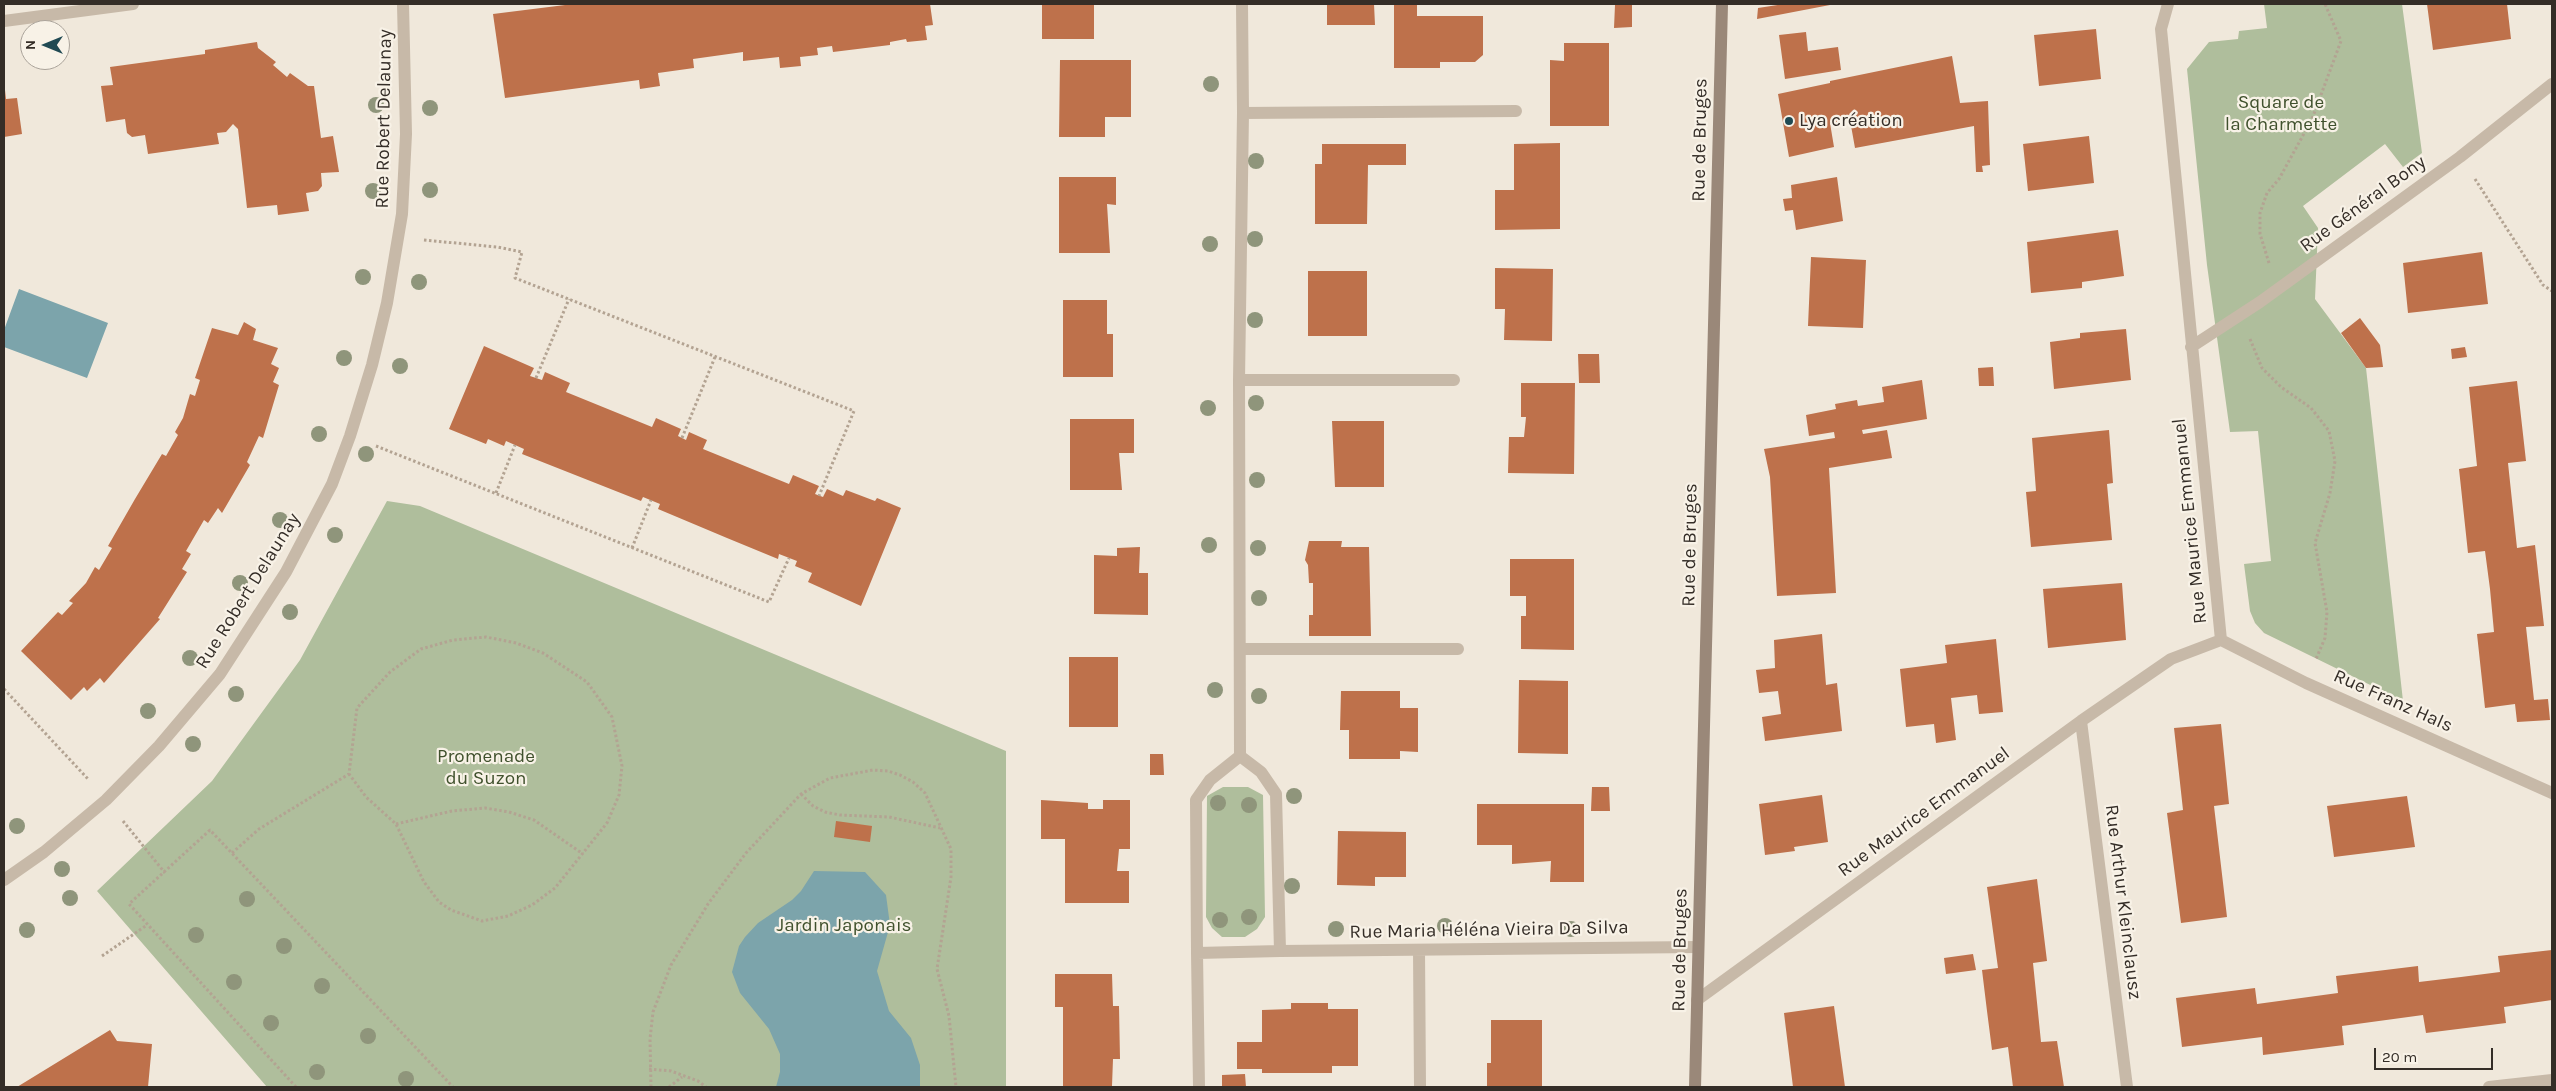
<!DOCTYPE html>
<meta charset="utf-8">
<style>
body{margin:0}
#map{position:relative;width:2556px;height:1091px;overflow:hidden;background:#f0e8db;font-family:Karla,sans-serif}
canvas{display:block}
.frame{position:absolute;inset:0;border:5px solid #342d27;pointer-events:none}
.north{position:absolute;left:20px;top:20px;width:50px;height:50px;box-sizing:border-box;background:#f8f2e7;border:1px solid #aaa39a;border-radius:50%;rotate:270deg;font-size:14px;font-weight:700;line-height:20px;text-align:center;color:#342d27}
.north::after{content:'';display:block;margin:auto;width:18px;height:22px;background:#204a53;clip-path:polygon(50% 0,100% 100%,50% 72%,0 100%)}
.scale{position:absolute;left:2374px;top:1048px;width:119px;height:22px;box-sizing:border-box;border:2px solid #342d27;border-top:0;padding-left:6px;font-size:15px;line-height:18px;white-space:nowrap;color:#342d27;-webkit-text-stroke:4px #f8f2e7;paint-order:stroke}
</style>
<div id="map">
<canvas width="2556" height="1091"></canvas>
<div class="frame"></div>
<div class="north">N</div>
<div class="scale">20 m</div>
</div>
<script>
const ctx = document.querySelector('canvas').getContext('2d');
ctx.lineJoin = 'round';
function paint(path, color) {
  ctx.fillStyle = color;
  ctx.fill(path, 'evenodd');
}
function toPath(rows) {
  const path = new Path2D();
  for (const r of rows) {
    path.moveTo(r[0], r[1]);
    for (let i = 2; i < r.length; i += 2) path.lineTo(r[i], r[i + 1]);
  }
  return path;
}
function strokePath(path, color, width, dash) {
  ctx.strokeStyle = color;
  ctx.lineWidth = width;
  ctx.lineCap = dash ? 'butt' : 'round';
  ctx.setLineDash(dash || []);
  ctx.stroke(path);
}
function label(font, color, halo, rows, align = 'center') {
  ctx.font = font + ' Karla,sans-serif';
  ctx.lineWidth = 4.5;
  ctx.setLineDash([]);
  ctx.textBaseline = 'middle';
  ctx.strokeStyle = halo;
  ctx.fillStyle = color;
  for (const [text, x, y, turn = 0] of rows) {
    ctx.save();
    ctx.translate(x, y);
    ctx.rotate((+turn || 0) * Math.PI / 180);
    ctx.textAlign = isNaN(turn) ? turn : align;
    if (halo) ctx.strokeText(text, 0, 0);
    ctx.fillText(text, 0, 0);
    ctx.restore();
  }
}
paint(toPath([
 [2264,4,2402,4,2422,153,2403,167,2385,144,2303,206,2318,228,2315,299,2366,368,2403,701,2264,633,2255,623,2250,611,2244,564,2271,561,2258,431,2230,432,2207,265,2187,69,2209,42,2238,39,2239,31,2267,28],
 [387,501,420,506,1006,751,1006,1087,267,1087,97,891,212,781,300,660],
 [1223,787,1248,787,1263,795,1265,917,1257,929,1245,937,1222,937,1212,928,1206,917,1207,796]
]), '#afbe9c');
paint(toPath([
 [19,289,108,323,87,378,4,347,4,330],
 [814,871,865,872,886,895,890,925,877,971,889,1011,911,1038,920,1065,920,1087,776,1087,780,1072,780,1054,769,1029,740,993,732,972,739,946,745,937,758,923,792,900,801,891]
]), '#7ca4ab');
paint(toPath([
 [573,4,930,4,933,25,925,26,927,40,907,42,906,39,890,42,890,45,833,52,832,46,817,48,818,55,800,57,801,66,780,68,779,57,743,61,743,52,693,59,694,68,658,73,660,86,640,89,639,80,505,98,493,14],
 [1042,4,1094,4,1094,39,1042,39],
 [1327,4,1374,4,1375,25,1327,25],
 [1417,4,1417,16,1483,16,1483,55,1475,62,1440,62,1440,68,1394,68,1394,5],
 [1784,4,1830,4,1830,5,1757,19,1758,8],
 [2427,4,2507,4,2511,39,2433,50],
 [1615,5,1632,5,1632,27,1614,28],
 [2096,29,2101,79,2039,86,2034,35],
 [1806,32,1808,51,1838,47,1841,70,1785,79,1779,35],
 [257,42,258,48,276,62,273,65,287,77,290,73,308,86,314,86,321,138,333,136,339,172,321,173,322,186,318,191,306,193,309,211,278,215,277,205,247,208,238,129,233,124,226,132,217,133,219,144,148,154,145,135,132,137,127,133,125,119,106,122,101,86,113,85,110,67,205,54,205,50],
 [1564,43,1609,43,1609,126,1550,126,1550,60,1564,61],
 [1952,56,1960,103,1988,101,1990,165,1982,166,1983,172,1976,172,1974,126,1855,148,1850,120,1830,123,1834,147,1789,157,1778,94,1830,83,1830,81],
 [1060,60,1131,60,1131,117,1105,117,1105,137,1059,137],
 [5,90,6,99,17,98,22,134,4,137],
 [2089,136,2094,183,2028,191,2023,144],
 [1560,143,1560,229,1495,230,1495,190,1514,190,1514,144],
 [1322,144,1406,144,1406,165,1368,165,1367,224,1315,224,1315,164,1322,164],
 [1059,177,1116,177,1116,205,1107,204,1110,253,1059,253],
 [1837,177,1843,221,1796,230,1793,210,1785,211,1783,199,1792,198,1791,185],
 [2118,230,2124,276,2082,282,2082,288,2031,293,2027,242],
 [2482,252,2488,304,2408,313,2403,263],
 [1811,257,1866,260,1863,328,1808,326],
 [1495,268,1553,269,1552,341,1504,340,1505,309,1495,309],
 [1308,271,1367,271,1367,336,1308,336],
 [1063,300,1107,300,1107,334,1113,334,1113,377,1063,377],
 [2360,318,2380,345,2383,367,2366,368,2341,333],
 [244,322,256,329,253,340,278,348,271,364,279,368,273,382,279,385,263,438,259,436,247,462,250,465,222,513,218,508,208,523,204,520,186,551,191,554,182,569,187,572,158,618,160,619,104,683,100,678,87,691,84,687,71,700,21,651,58,612,62,615,73,603,69,601,86,583,95,567,99,570,112,548,108,546,135,499,162,454,166,456,178,435,175,432,183,418,190,394,195,396,200,380,195,378,212,328,238,335],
 [2126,329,2131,380,2054,389,2050,342,2080,338,2080,333],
 [484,346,534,368,530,376,542,380,545,372,570,383,566,392,652,427,656,418,681,429,678,436,686,440,689,432,707,440,703,449,789,484,793,475,819,486,815,494,823,497,827,489,843,496,846,490,875,501,877,498,901,508,861,606,808,582,812,573,795,566,797,561,779,554,778,559,727,538,658,509,660,504,643,497,641,501,522,454,524,449,506,441,504,446,488,439,486,444,449,429],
 [2465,347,2467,357,2452,359,2451,349],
 [1578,354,1599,354,1600,383,1579,383],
 [1993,367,1994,386,1979,386,1978,368],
 [1922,380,1927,419,1862,430,1863,434,1887,430,1892,458,1829,468,1836,593,1777,596,1770,477,1764,449,1835,438,1834,432,1809,436,1806,415,1836,409,1835,404,1857,400,1858,406,1884,402,1882,387],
 [2517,381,2526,461,2508,463,2517,548,2535,545,2544,626,2526,627,2534,700,2548,699,2550,720,2517,722,2515,704,2485,708,2477,634,2494,632,2490,589,2485,551,2468,553,2459,469,2477,466,2469,387],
 [1521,383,1575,383,1574,474,1508,473,1509,437,1524,437,1526,417,1521,417],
 [1070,419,1134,419,1134,453,1119,453,1122,490,1070,490],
 [1332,421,1384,421,1384,487,1335,487],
 [2109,430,2113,483,2107,484,2112,540,2031,547,2026,492,2036,491,2032,438],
 [1309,541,1342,541,1341,547,1369,547,1371,636,1309,636,1309,615,1313,615,1313,583,1309,583,1308,565,1305,560],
 [1140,547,1139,573,1148,573,1148,615,1094,614,1094,555,1117,556,1117,548],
 [1510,559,1574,559,1574,650,1521,649,1521,616,1526,616,1526,596,1510,596],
 [2122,583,2126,640,2048,648,2043,589],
 [1822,634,1826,685,1837,683,1842,731,1765,741,1762,717,1781,714,1778,691,1759,693,1756,670,1775,668,1774,640],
 [1996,639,2003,712,1979,714,1977,695,1951,698,1956,740,1936,743,1934,724,1906,727,1900,669,1947,663,1945,645],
 [1069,657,1118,657,1118,727,1069,727],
 [1519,680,1568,681,1568,754,1518,753],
 [1341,691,1400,691,1400,708,1418,708,1418,752,1400,751,1400,759,1349,759,1349,730,1340,730],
 [2221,724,2229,804,2214,806,2227,917,2181,923,2167,813,2183,810,2174,728],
 [1150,754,1163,754,1164,775,1150,775],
 [1592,787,1609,787,1610,811,1591,811],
 [1822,795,1828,842,1794,847,1795,851,1765,855,1759,804],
 [2407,796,2415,847,2334,857,2327,806],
 [1041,800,1088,803,1088,809,1103,809,1103,800,1130,800,1130,849,1119,849,1117,871,1129,871,1129,903,1065,903,1065,839,1041,839],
 [1477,804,1584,804,1584,882,1550,882,1551,861,1512,864,1512,845,1477,845],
 [836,821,872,826,870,842,834,837],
 [1338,831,1406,832,1406,877,1375,877,1375,886,1337,885],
 [2037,879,2047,961,2033,963,2041,1042,2057,1041,2064,1087,2013,1087,2008,1047,1992,1050,1987,1011,1982,970,1998,968,1987,887],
 [2552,950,2552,1000,2504,1007,2506,1023,2426,1033,2423,1015,2342,1026,2344,1045,2263,1055,2262,1037,2182,1047,2176,998,2255,988,2257,1004,2338,993,2336,976,2418,966,2419,982,2461,977,2500,972,2498,956],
 [1973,954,1976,970,1946,974,1944,958],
 [1055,974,1112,974,1113,1006,1119,1006,1120,1059,1113,1059,1112,1086,1063,1086,1063,1007,1055,1007],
 [1291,1003,1328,1003,1328,1009,1358,1009,1358,1066,1332,1066,1332,1073,1262,1073,1262,1069,1237,1069,1237,1042,1262,1042,1262,1010,1291,1009],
 [1834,1006,1845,1087,1793,1087,1784,1013],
 [1491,1020,1542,1020,1542,1086,1487,1087,1487,1063,1491,1063],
 [110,1030,117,1041,152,1044,148,1087,17,1087],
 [1245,1074,1246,1087,1222,1087,1222,1075]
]), '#be714b');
strokePath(toPath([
 [2475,179,2543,285,2552,291],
 [424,240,497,247,522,252,515,278,854,411,819,496],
 [2269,263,2260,234,2260,213,2267,193,2279,179,2312,119,2341,41,2325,4],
 [2250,339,2262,368,2281,387,2311,408,2329,431,2335,461,2330,493,2315,543,2327,612,2325,638,2316,659],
 [536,378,569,299],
 [682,438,715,357],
 [376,446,769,602,789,558],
 [496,493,515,445],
 [632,548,651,500],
 [4,689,88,779],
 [801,794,813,806,825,812,840,815,889,817,940,828],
 [123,821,165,873],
 [396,824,452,811,485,808,509,812,534,820,583,854],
 [232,853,259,829,349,774,357,708,390,672,421,649,453,640,486,637,516,643,543,653,587,682,612,717,622,766,619,795,607,823,555,888,532,905,508,916,482,921,451,910,439,902,424,882,396,824,366,797,349,774],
 [102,956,147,925],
 [649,1069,671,1071,698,1081,706,1087],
 [296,1087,129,904,210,830,453,1087],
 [651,1087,650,1039,653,1012,671,965,708,904,746,853,801,794,830,778,873,770,888,771,900,775,913,782,925,793,951,849,951,877,937,969,949,1016,956,1087],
 [669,1087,682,1077]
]), '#b3a392', 3, [2.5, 2.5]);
strokePath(toPath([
 [4,21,133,4],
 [1243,113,1516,111],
 [2191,347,2260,302,2460,157,2552,84],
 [1239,380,1454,380],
 [2221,640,2306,683,2552,793],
 [1241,649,1458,649],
 [2081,721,2127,1087],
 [1240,756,1239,380,1243,113,1242,4],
 [1240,756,1261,772,1276,794,1280,951,1197,953,1196,800,1210,780,1240,756],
 [4,880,44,852,106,800,159,746,220,674,286,572,332,484,350,436,372,365,387,303,402,214,406,134,403,4],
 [1419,950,1420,1087],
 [1280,951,1698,947],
 [1197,953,1199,1087],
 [1697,1000,2081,721,2171,659,2221,640,2161,29,2168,4],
 [2489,1087,2552,1080]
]), '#c7b9a8', 12);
strokePath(toPath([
 [1695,1087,1722,4]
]), '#9a8879', 12);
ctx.fillStyle = '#8f957b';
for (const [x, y] of [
 [1211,84],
 [376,105],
 [430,108],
 [1256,161],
 [430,190],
 [373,191],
 [1255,239],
 [1210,244],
 [363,277],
 [419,282],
 [1255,320],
 [344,358],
 [400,366],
 [1256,403],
 [1208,408],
 [319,434],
 [366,454],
 [1257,480],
 [280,520],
 [335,535],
 [1209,545],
 [1258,548],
 [240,583],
 [1259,598],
 [290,612],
 [190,658],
 [1215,690],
 [236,694],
 [1259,696],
 [148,711],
 [193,744],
 [1294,796],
 [1218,803],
 [1249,805],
 [17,826],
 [62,869],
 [1292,886],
 [70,898],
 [247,899],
 [1249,917],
 [1220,920],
 [1445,926],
 [1336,929],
 [1571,929],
 [27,930],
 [196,935],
 [284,946],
 [234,982],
 [322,986],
 [271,1023],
 [368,1036],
 [317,1072],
 [406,1079]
]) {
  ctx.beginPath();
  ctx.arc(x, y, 8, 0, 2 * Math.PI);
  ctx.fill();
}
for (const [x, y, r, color] of [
 [1789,121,5,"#204a53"]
]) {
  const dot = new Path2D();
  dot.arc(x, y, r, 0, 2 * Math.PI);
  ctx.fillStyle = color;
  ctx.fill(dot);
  strokePath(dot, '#f8f2e7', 2);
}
label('19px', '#40512d', '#f8f2e7', [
 ["Square de",2281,103],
 ["la Charmette",2281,125],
 ["Promenade",486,757],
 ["du Suzon",486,779],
 ["Jardin Japonais",844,926]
]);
label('19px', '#342d27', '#f8f2e7', [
 ["Rue Robert Delaunay",384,119,-89],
 ["Rue de Bruges",1700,140,-89],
 ["Rue Général Bony",2363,204,-36],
 ["Rue Maurice Emmanuel",2190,521,-96],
 ["Rue de Bruges",1690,545,-89],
 ["Rue Robert Delaunay",248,591,-58],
 ["Rue Franz Hals",2393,701,24],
 ["Rue Maurice Emmanuel",1924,812,-36],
 ["Rue Arthur Kleinclausz",2123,902,83],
 ["Rue Maria Héléna Vieira Da Silva",1489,930,-1],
 ["Rue de Bruges",1680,950,-89]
]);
label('19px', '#342d27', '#f8f2e7', [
 ["Lya création",1799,121]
], 'left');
</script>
